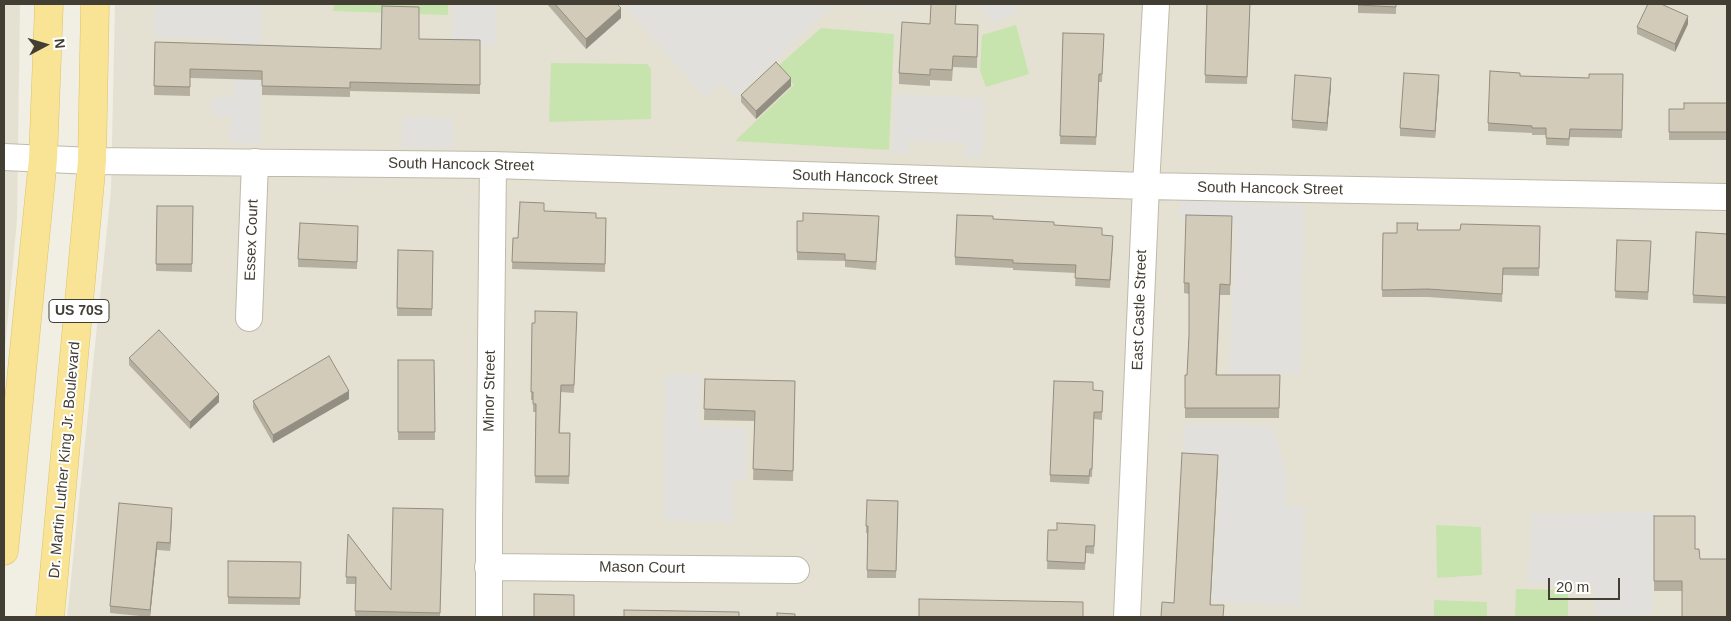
<!DOCTYPE html>
<style>
body{margin:0}
#map{position:relative;width:1731px;height:621px;overflow:hidden;background:#f1eee4;font-family:Helvetica,sans-serif}
canvas{display:block}
.frame{position:absolute;inset:0;border:5px solid #433e34;pointer-events:none}
.north{position:absolute;left:20px;top:20px;width:50px;height:50px;-webkit-text-stroke:4px #fff;paint-order:stroke;rotate:84deg;font-size:14px;font-weight:700;line-height:20px;text-align:center;color:#433e34}
.north::after{content:'';display:block;margin:auto;width:18px;height:22px;background:#433e34;clip-path:polygon(50% 0,100% 100%,50% 72%,0 100%)}
.scale{position:absolute;left:1548px;top:578px;width:72px;height:22px;box-sizing:border-box;border:2px solid #433e34;border-top:0;padding-left:6px;font-size:15px;line-height:18px;white-space:nowrap;color:#433e34;-webkit-text-stroke:4px #fff;paint-order:stroke}
</style>
<div id="map">
<canvas width="1731" height="621"></canvas>
<div class="frame"></div>
<div class="north">N</div>
<div class="scale">20 m</div>
</div>
<script>
const ctx = document.querySelector('canvas').getContext('2d');
ctx.lineJoin = 'round';
function paint(path, color) {
  ctx.fillStyle = color;
  ctx.fill(path, 'evenodd');
}
function toPath(rows) {
  const path = new Path2D();
  for (const r of rows) {
    path.moveTo(r[0], r[1]);
    for (let i = 2; i < r.length; i += 2) path.lineTo(r[i], r[i + 1]);
  }
  return path;
}
function strokePath(path, color, width, dash) {
  ctx.strokeStyle = color;
  ctx.lineWidth = width;
  ctx.lineCap = dash ? 'butt' : 'round';
  ctx.setLineDash(dash || []);
  ctx.stroke(path);
}
function label(font, color, halo, rows, align = 'center') {
  ctx.font = font + ' Helvetica,sans-serif';
  ctx.lineWidth = 4;
  ctx.setLineDash([]);
  ctx.textBaseline = 'middle';
  ctx.strokeStyle = halo;
  ctx.fillStyle = color;
  for (const [text, x, y, turn = 0] of rows) {
    ctx.save();
    ctx.translate(x, y);
    ctx.rotate((+turn || 0) * Math.PI / 180);
    ctx.textAlign = isNaN(turn) ? turn : align;
    if (halo) ctx.strokeText(text, 0, 0);
    ctx.fillText(text, 0, 0);
    ctx.restore();
  }
}
paint(toPath([
 [4,4,20,4,17,220,4,359],
 [115,4,1727,4,1727,617,67,617,111,190]
]), '#e5e1d2');
paint(toPath([
 [334,4,448,4,448,15,333,11],
 [1016,25,1029,74,986,87,980,71,982,35],
 [821,28,894,34,889,150,735,141,794,85,777,67],
 [551,63,647,64,651,69,651,119,549,122],
 [1436,525,1481,527,1482,575,1437,578],
 [1516,589,1568,590,1568,617,1515,617],
 [1434,600,1487,602,1487,617,1434,617]
]), '#c8e4ae');
paint(toPath([
 [154,4,261,4,260,144,230,142,231,116,212,115,211,98,233,97,234,47,229,41,223,39,153,36],
 [452,4,497,4,496,45,452,44],
 [622,4,836,4,735,98,722,83,706,98],
 [861,4,910,4,909,10,861,8],
 [979,4,1014,4,1017,13,993,23],
 [895,94,985,98,982,158,964,157,965,143,908,141,908,154,892,153],
 [403,117,452,118,453,149,401,147],
 [1180,201,1304,205,1300,374,1229,373,1236,223,1180,221],
 [701,374,699,426,746,428,745,481,733,480,733,523,664,520,665,375],
 [1185,423,1273,426,1287,475,1286,506,1305,507,1300,606,1212,601,1221,460,1182,458],
 [1653,512,1652,617,1595,617,1595,587,1527,583,1533,514]
]), '#e2e0dc');
const minor = toPath([
 [4,157,92,161,493,165,1146,186,1727,197],
 [249,318,255,162],
 [488,567,796,570],
 [489,617,489,523,493,165],
 [1127,617,1146,186,1156,4]
]);
const major = toPath([
 [4,551,43,159,49,4],
 [50,617,92,161,95,4]
]);
strokePath(minor, '#bfb9aa', 28);
strokePath(major, '#dec266', 29);
strokePath(minor, '#fff', 26);
strokePath(major, '#f9e495', 28);
paint(toPath([
 [547,4,617,4,621,18,586,49],
 [1207,4,1250,4,1247,84,1205,83],
 [1358,4,1396,4,1396,14,1358,13],
 [955,24,978,25,977,68,953,67,952,81,930,80,930,86,899,84,899,73],
 [1688,24,1675,52,1637,34,1637,27],
 [1063,33,1104,34,1102,82,1099,82,1096,145,1060,144],
 [419,39,480,40,480,94,350,91,350,97,262,95,262,80,190,78,190,96,154,95,155,42,381,49],
 [1623,74,1622,138,1570,137,1569,146,1546,145,1546,135,1532,135,1532,133,1488,131,1488,123,1520,76,1589,78],
 [1439,83,1435,138,1400,136,1400,128],
 [791,86,756,119,741,102,741,95],
 [1331,86,1327,131,1292,128,1292,120],
 [1727,103,1727,140,1669,140,1669,109,1684,109],
 [157,206,193,206,192,272,156,271],
 [544,211,596,218,606,218,605,272,512,269,513,238,518,238],
 [1232,216,1230,295,1220,295,1217,375,1280,375,1279,418,1185,418,1185,375,1187,375,1189,335,1189,294,1184,293,1184,283],
 [993,219,1054,225,1102,235,1113,244,1110,288,1075,286,1076,273,1013,270,1013,268,955,265,955,257],
 [797,221,879,224,876,270,845,267,845,261,797,260],
 [1540,226,1539,276,1503,275,1502,302,1428,297,1382,297,1383,233,1397,233,1417,230,1460,230],
 [358,234,357,269,298,267,298,259],
 [1727,234,1727,304,1693,303,1693,295],
 [1617,240,1651,248,1648,300,1615,298],
 [398,250,433,251,432,316,397,316],
 [577,312,574,393,561,392,560,433,570,433,569,484,535,483,536,412,533,412,533,400,531,400,532,323,535,323],
 [129,358,219,402,190,429,129,365],
 [398,360,434,360,435,440,398,440],
 [705,379,795,381,793,481,753,480,755,421,704,420],
 [1093,390,1103,391,1102,420,1094,419,1092,477,1090,477,1089,484,1050,482,1050,475],
 [349,399,273,443,253,408,253,401],
 [898,501,896,578,867,578,867,533,866,533,866,526],
 [443,509,440,617,355,617,356,584,346,584,348,534,391,590],
 [172,515,170,551,157,550,150,617,110,613,110,606],
 [1654,516,1695,549,1700,559,1682,591,1654,591],
 [1095,525,1094,554,1086,553,1085,570,1047,569,1048,530,1057,530],
 [228,561,301,562,300,605,228,604]
]), '#b5afa0');
paint(toPath([
 [621,8,621,18,586,49,586,39],
 [1688,16,1688,24,1675,52,1675,44],
 [1439,75,1439,83,1435,138,1435,131],
 [791,78,791,86,756,119,756,111],
 [1331,78,1331,86,1327,131,1327,123],
 [349,391,349,399,273,443,273,435],
 [219,394,219,402,190,429,190,422],
 [1218,455,1218,464,1210,614,1210,605],
 [172,508,172,515,170,551,170,543],
 [157,542,157,550,150,617,150,610]
]), '#938e82');
const building = toPath([
 [555,4,617,4,621,8,586,39,555,4],
 [931,4,956,4,955,24,978,25,977,57,953,56,952,70,930,69,930,75,899,73,902,22,930,24,931,4],
 [1207,4,1250,4,1247,77,1205,75,1207,4],
 [1358,4,1396,4,1396,7,1358,5,1358,4],
 [1648,4,1661,4,1688,16,1675,44,1637,27,1648,4],
 [382,6,419,7,419,39,480,40,480,85,350,82,350,88,262,86,262,71,190,69,190,87,154,86,155,42,381,49,382,6],
 [1063,33,1104,34,1102,74,1099,74,1096,137,1060,136,1063,33],
 [776,62,791,78,756,111,741,95,776,62],
 [1490,71,1520,73,1520,76,1589,78,1589,74,1623,74,1622,130,1570,129,1569,139,1546,138,1546,128,1532,128,1532,126,1488,123,1490,71],
 [1404,73,1439,75,1435,131,1400,128,1404,73],
 [1295,75,1331,78,1327,123,1292,120,1295,75],
 [1684,103,1727,103,1727,132,1669,132,1669,109,1684,109,1684,103],
 [520,202,544,203,544,211,596,213,596,218,606,218,605,264,512,262,513,238,518,238,520,202],
 [157,206,193,206,192,264,156,264,157,206],
 [803,213,879,216,876,262,845,260,845,254,797,252,797,221,803,221,803,213],
 [957,215,993,216,993,219,1054,222,1054,225,1102,228,1102,235,1113,236,1110,280,1075,278,1076,265,1013,263,1013,260,955,257,957,215],
 [1186,215,1232,216,1230,285,1220,284,1216,375,1280,375,1279,408,1185,408,1185,375,1187,375,1189,335,1189,283,1184,283,1186,215],
 [300,223,358,226,357,262,298,259,300,223],
 [1397,223,1418,223,1417,230,1460,230,1461,224,1540,226,1539,268,1503,268,1502,294,1428,289,1382,290,1383,233,1397,233,1397,223],
 [1696,232,1727,234,1727,297,1693,295,1696,232],
 [1617,240,1651,241,1648,292,1615,291,1617,240],
 [398,250,433,251,432,309,397,308,398,250],
 [535,311,577,312,574,385,561,385,559,433,570,433,569,476,535,476,536,404,533,404,533,392,531,392,532,323,535,323,535,311],
 [159,330,219,394,190,422,129,358,159,330],
 [329,356,349,391,273,435,253,401,329,356],
 [398,360,434,360,435,432,398,432,398,360],
 [705,379,795,381,793,471,753,469,755,411,704,409,705,379],
 [1054,381,1093,382,1093,390,1103,391,1102,412,1094,412,1092,469,1090,469,1089,476,1050,475,1054,381],
 [1182,453,1218,455,1210,605,1224,605,1223,617,1161,617,1162,602,1174,603,1182,453],
 [867,500,898,501,896,571,867,570,868,526,866,526,867,500],
 [119,503,172,508,170,543,157,542,150,610,110,606,119,503],
 [393,508,443,509,440,613,355,611,356,577,346,577,348,534,391,590,393,508],
 [1654,516,1695,516,1695,549,1699,549,1700,559,1727,559,1727,617,1682,617,1682,581,1654,581,1654,516],
 [1057,523,1095,525,1094,546,1086,546,1085,563,1047,561,1048,530,1057,530,1057,523],
 [228,561,301,562,300,598,228,597,228,561],
 [534,594,574,595,574,617,534,617,534,594],
 [919,599,1083,602,1083,617,919,617,919,599],
 [624,610,739,612,739,617,624,617,624,610],
 [777,613,795,614,795,617,777,617,777,613]
]);
paint(building, '#d2cbba');
strokePath(building, '#938e82', 1);
for (const [x, y, w] of [
 [79,311,60]
]) {
  const box = new Path2D();
  box.roundRect(x - w / 2, y - 11.5, w, 23, 4);
  ctx.fillStyle = '#fff';
  ctx.fill(box);
  strokePath(box, '#433e34', 1);
}
label('bold 14px', '#433e34', null, [
 ["US 70S",79,311]
]);
label('15px', '#433e34', '#fff', [
 ["South Hancock Street",461,165,1],
 ["South Hancock Street",865,178,2],
 ["South Hancock Street",1270,189,1],
 ["Essex Court",252,240,-88],
 ["East Castle Street",1140,310,-88],
 ["Minor Street",490,391,-89],
 ["Dr. Martin Luther King Jr. Boulevard",65,460,-85],
 ["Mason Court",642,568,1]
]);
</script>
